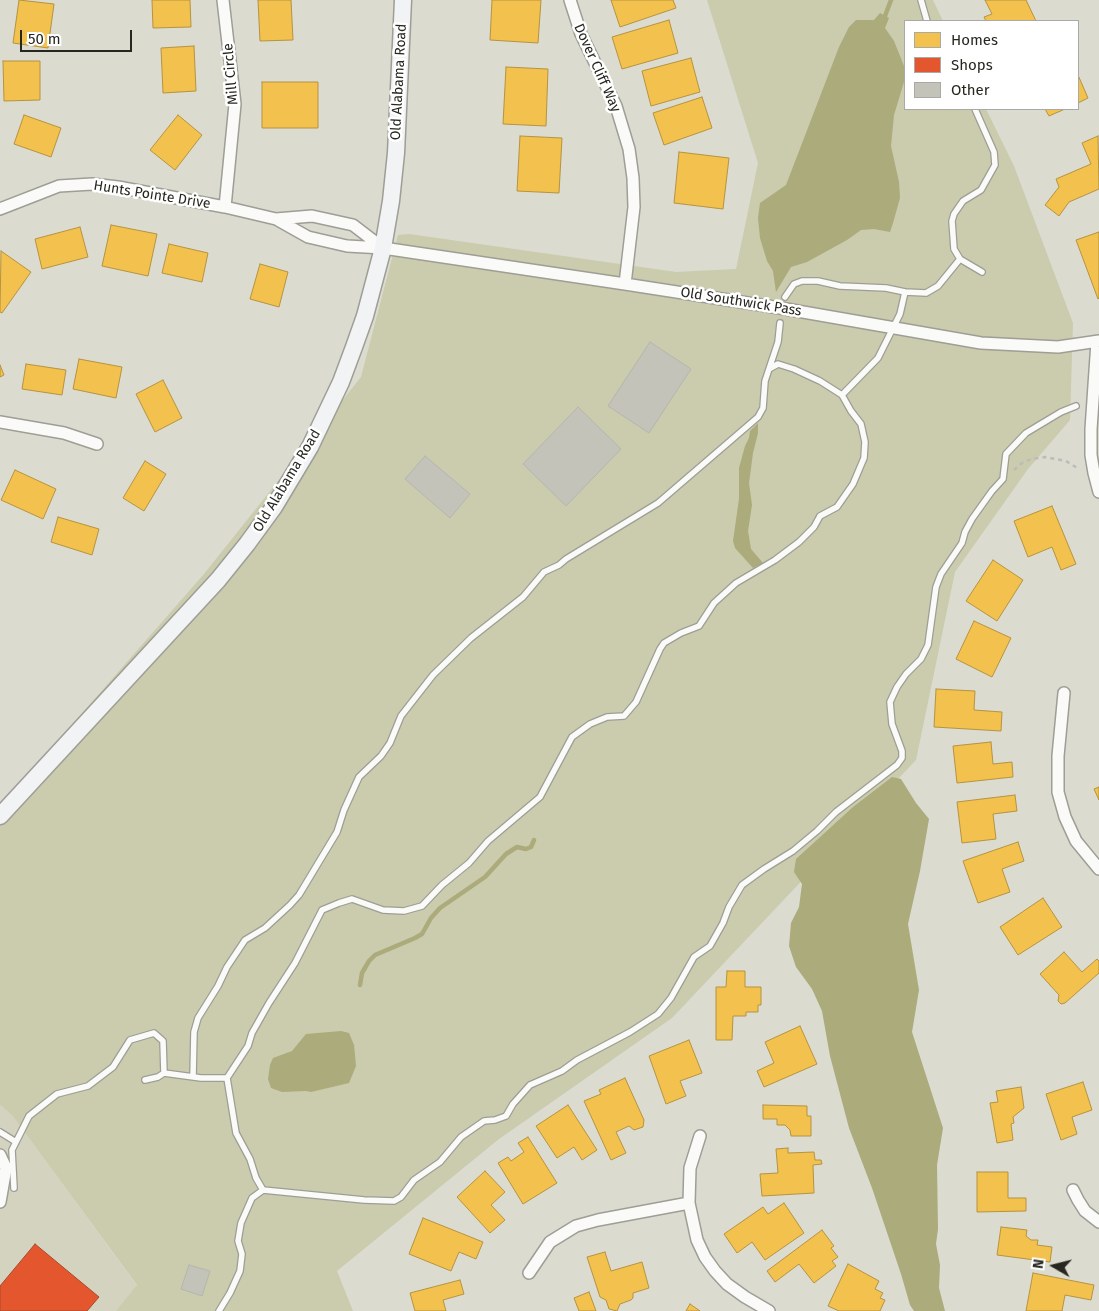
<!DOCTYPE html>
<style>
body{margin:0}
#map{position:relative;width:1099px;height:1311px;overflow:hidden;background:#dbdbd0;font-family:"Fira Sans",sans-serif}
canvas{display:block}
.legend{position:absolute;left:904px;top:20px;width:175px;height:90px;box-sizing:border-box;background:#fff;border:1px solid #a9a9a6;margin:0;padding:6px 9px;list-style:none;font-size:15px;color:#272720}
.legend li{display:flex;align-items:center;gap:10px;height:25px}
.legend b{width:25px;border:1px solid #a9a9a6}
.north{position:absolute;left:1029px;top:1241px;width:50px;height:50px;-webkit-text-stroke:4px #fff;paint-order:stroke;rotate:278deg;font-size:14px;font-weight:700;line-height:20px;text-align:center;color:#272720}
.north::after{content:'';display:block;margin:auto;width:18px;height:22px;background:#272720;clip-path:polygon(50% 0,100% 100%,50% 72%,0 100%)}
.scale{position:absolute;left:20px;top:30px;width:112px;height:22px;box-sizing:border-box;border:2px solid #272720;border-top:0;padding-left:6px;font-size:15px;line-height:18px;white-space:nowrap;color:#272720;-webkit-text-stroke:4px #fff;paint-order:stroke}
</style>
<div id="map">
<canvas width="1099" height="1311"></canvas>
<ul class="legend">
<li><b style="height:14px;background:#f2c14e"></b>Homes</li>
<li><b style="height:14px;background:#e4572e"></b>Shops</li>
<li><b style="height:14px;background:#c3c3ba"></b>Other</li>
</ul>
<div class="north">N</div>
<div class="scale">50 m</div>
</div>
<script>
const ctx = document.querySelector('canvas').getContext('2d');
ctx.lineJoin = 'round';
function paint(path, color) {
  ctx.fillStyle = color;
  ctx.fill(path, 'evenodd');
}
function toPath(rows) {
  const path = new Path2D();
  for (const r of rows) {
    path.moveTo(r[0], r[1]);
    for (let i = 2; i < r.length; i += 2) path.lineTo(r[i], r[i + 1]);
  }
  return path;
}
function strokePath(path, color, width, dash) {
  ctx.strokeStyle = color;
  ctx.lineWidth = width;
  ctx.lineCap = dash ? 'butt' : 'round';
  ctx.setLineDash(dash || []);
  ctx.stroke(path);
}
function label(font, color, halo, rows, align = 'center') {
  ctx.font = font + ' "Fira Sans",sans-serif';
  ctx.lineWidth = 5;
  ctx.setLineDash([]);
  ctx.textBaseline = 'middle';
  ctx.strokeStyle = halo;
  ctx.fillStyle = color;
  for (const [text, x, y, turn = 0] of rows) {
    ctx.save();
    ctx.translate(x, y);
    ctx.rotate((+turn || 0) * Math.PI / 180);
    ctx.textAlign = isNaN(turn) ? turn : align;
    if (halo) ctx.strokeText(text, 0, 0);
    ctx.fillText(text, 0, 0);
    ctx.restore();
  }
}
paint(toPath([
 [0,1105,12,1115,137,1286,116,1311,0,1311]
]), '#d3d3c0');
paint(toPath([
 [707,0,933,0,943,21,905,21,905,109,986,109,1014,166,1073,323,1070,420,1028,469,955,572,916,760,672,1018,499,1139,337,1271,353,1311,116,1311,137,1285,12,1115,0,1105,0,807,204,574,361,377,398,235,409,234,676,272,736,269,758,163]
]), '#cbcbad');
paint(toPath([
 [880,13,889,18,885,28,894,41,904,66,904,82,894,115,891,146,899,182,900,198,893,223,890,232,874,229,861,230,847,240,807,262,791,267,776,292,773,271,767,261,760,238,758,218,760,203,786,185,839,47,849,27,856,20,874,20],
 [758,423,758,433,753,453,749,483,752,505,748,531,751,549,763,563,753,568,735,548,733,541,739,499,739,468,745,446,749,438,750,431],
 [892,777,901,779,916,803,929,819,920,871,908,924,919,990,912,1032,943,1128,937,1165,938,1229,936,1244,940,1265,939,1288,945,1311,914,1311,910,1305,901,1274,872,1188,849,1128,830,1056,822,1011,812,989,796,967,789,946,791,923,799,907,802,884,794,872,796,859,853,807],
 [341,1031,349,1033,354,1045,356,1066,349,1083,311,1092,306,1091,282,1092,271,1088,268,1079,270,1065,273,1058,292,1051,306,1034]
]), '#abab7b');
const homes = toPath([
 [19,0,54,4,48,48,13,43,19,0],
 [152,0,190,0,191,27,153,28,152,0],
 [258,0,291,0,293,40,260,41,258,0],
 [492,0,541,0,538,43,490,40,492,0],
 [611,0,673,0,676,8,620,27,611,0],
 [985,0,1026,0,1036,21,986,21,984,17,992,14,985,0],
 [669,20,678,53,622,69,612,37,669,20],
 [194,46,196,91,163,93,161,48,194,46],
 [691,58,700,92,651,106,642,71,691,58],
 [3,61,40,61,40,100,4,101,3,61],
 [506,67,548,69,546,126,503,124,506,67],
 [1078,75,1088,98,1078,103,1078,75],
 [262,82,318,82,318,128,262,128,262,82],
 [702,97,712,128,664,145,653,113,702,97],
 [1045,109,1065,109,1049,116,1045,109],
 [24,115,61,128,51,157,14,144,24,115],
 [178,115,202,135,175,170,150,150,178,115],
 [520,136,562,138,559,193,517,191,520,136],
 [1098,136,1099,189,1069,202,1059,216,1045,205,1059,187,1056,179,1091,164,1082,143,1098,136],
 [679,152,729,158,723,209,674,203,679,152],
 [111,225,157,234,148,276,102,266,111,225],
 [80,227,88,257,42,269,35,239,80,227],
 [1099,232,1099,298,1098,299,1076,240,1099,232],
 [169,244,208,253,202,282,162,273,169,244],
 [1,251,31,272,2,313,0,312,1,251],
 [260,264,288,272,279,307,250,299,260,264],
 [79,359,122,367,116,398,73,389,79,359],
 [26,364,66,370,62,395,22,389,26,364],
 [0,365,4,375,0,377,0,365],
 [163,380,182,418,155,432,136,394,163,380],
 [145,461,166,474,144,511,123,498,145,461],
 [15,470,56,489,43,519,1,500,15,470],
 [1052,506,1076,564,1061,570,1052,547,1028,557,1014,521,1052,506],
 [58,517,99,529,92,555,51,542,58,517],
 [993,560,1023,580,997,621,966,601,993,560],
 [974,621,1011,638,992,677,956,659,974,621],
 [936,689,975,691,974,710,1002,712,1001,731,934,727,936,689],
 [991,742,993,764,1012,762,1013,777,957,783,953,746,991,742],
 [1099,787,1099,800,1094,789,1099,787],
 [1015,795,1017,811,993,814,996,839,962,843,957,802,1015,795],
 [1018,842,1024,861,1002,869,1010,892,978,903,963,861,1018,842],
 [1043,898,1062,927,1018,955,1000,927,1043,898],
 [1064,952,1082,972,1097,959,1099,961,1099,973,1065,1003,1061,1004,1058,1001,1059,995,1040,974,1064,952],
 [727,971,745,971,745,987,761,987,761,1005,758,1005,758,1012,746,1012,746,1016,733,1016,732,1040,716,1040,716,987,726,987,727,971],
 [800,1026,817,1064,764,1087,757,1071,774,1063,765,1042,800,1026],
 [689,1040,702,1073,680,1081,686,1096,666,1104,649,1056,689,1040],
 [625,1078,644,1120,643,1127,634,1130,629,1126,616,1132,626,1153,611,1160,584,1101,601,1094,599,1090,625,1078],
 [1083,1082,1092,1110,1072,1117,1077,1134,1061,1140,1046,1094,1083,1082],
 [1021,1087,1024,1108,1013,1117,1014,1123,1011,1124,1013,1140,997,1143,990,1103,998,1102,996,1091,1021,1087],
 [568,1105,597,1150,582,1160,574,1147,557,1158,536,1126,568,1105],
 [763,1105,807,1106,807,1116,811,1116,811,1136,791,1136,790,1130,785,1125,777,1125,777,1119,763,1119,763,1105],
 [528,1137,557,1183,523,1204,498,1163,508,1157,511,1161,524,1152,518,1143,528,1137],
 [788,1148,788,1153,814,1152,815,1160,821,1160,822,1164,813,1165,814,1193,762,1196,760,1174,778,1173,776,1149,788,1148],
 [485,1171,505,1192,491,1205,505,1220,490,1233,457,1197,485,1171],
 [977,1172,1008,1172,1008,1198,1026,1198,1026,1211,977,1212,977,1172],
 [784,1203,804,1233,765,1260,752,1242,737,1253,724,1234,763,1207,768,1214,784,1203],
 [423,1218,483,1242,476,1259,459,1252,451,1271,409,1254,423,1218],
 [1001,1227,1027,1230,1026,1236,1031,1240,1038,1240,1037,1245,1052,1247,1050,1262,997,1255,1001,1227],
 [822,1230,834,1246,831,1248,838,1257,832,1261,836,1266,814,1283,799,1264,775,1282,767,1271,822,1230],
 [605,1252,611,1271,642,1262,649,1288,633,1293,633,1298,631,1300,620,1304,617,1311,609,1309,606,1300,600,1297,587,1257,605,1252],
 [848,1264,879,1281,875,1289,883,1293,880,1298,885,1300,880,1311,839,1311,828,1306,848,1264],
 [1033,1273,1094,1285,1091,1300,1065,1295,1062,1311,1026,1311,1033,1273],
 [460,1280,464,1294,443,1300,446,1311,415,1311,410,1293,460,1280],
 [589,1292,596,1311,579,1311,574,1298,589,1292],
 [690,1304,700,1311,686,1311,690,1304]
]);
paint(homes, '#f2c14e');
strokePath(homes, '#b59340', 1);
const shops = toPath([
 [35,1244,99,1297,87,1311,0,1311,0,1286,35,1244]
]);
paint(shops, '#e4572e');
strokePath(shops, '#ab492a', 1);
strokePath(toPath([
 [885,16,891,0],
 [360,985,362,973,369,961,375,955,415,938,422,934,431,918,440,908,485,877,506,854,517,847,526,849,531,847,534,840]
]), '#abab7b', 4.5);
const building = toPath([
 [650,342,691,369,649,433,608,406,650,342],
 [578,407,621,449,566,506,523,464,578,407],
 [425,456,470,494,450,518,405,479,425,456],
 [189,1265,210,1271,202,1296,181,1289,189,1265]
]);
paint(building, '#c3c3ba');
strokePath(building, '#b6b6ad', 1);
const lane = toPath([
 [921,0,927,21],
 [960,259,954,249,952,221,954,214,963,201,981,190,995,165,994,152,975,109],
 [785,297,794,284,802,281,818,281,840,286,886,288,905,292],
 [769,369,778,342,780,323],
 [193,1077,194,1032,198,1018,218,986,227,967,245,940,265,928,290,905,299,895,337,832,344,810,359,777,381,756,390,743,401,716,433,675,471,638,523,597,544,572,559,565,566,559,658,503,758,417,763,408,765,381,769,369,778,364,794,369,820,381,842,395],
 [227,1078,236,1133,250,1159,256,1178,263,1190,364,1200,394,1201,401,1197,414,1180,440,1162,461,1137,484,1121,495,1120,506,1116,513,1104,530,1085,562,1071,577,1060,630,1032,658,1014,671,998,694,957,710,946,723,923,729,907,742,885,764,869,793,851,817,831,836,812,897,765,902,758,902,751,892,724,890,702,897,687,906,674,921,659,928,645,936,587,941,574,962,543,965,532,972,519,992,491,1003,479,1006,454,1026,433,1061,412,1076,406],
 [145,1080,158,1077,164,1073],
 [0,1132,16,1142],
 [14,1188,12,1150,29,1116,57,1094,88,1086,113,1067,130,1040,154,1033,163,1041,164,1073,201,1078,227,1078,248,1046,252,1033,269,1003,295,963,322,910,339,903,352,899,383,910,404,911,422,906,442,885,469,863,488,841,540,797,572,737,590,724,607,717,624,716,636,702,660,649,664,643,681,633,699,626,714,603,736,583,775,560,799,542,814,527,820,516,837,507,853,484,864,458,865,442,861,424,851,411,842,395,878,358,900,314,905,292,926,293,938,286,960,259,982,272],
 [219,1311,230,1293,240,1271,242,1254,238,1241,241,1223,252,1198,263,1190]
]);
const street = toPath([
 [223,0,235,104,225,207],
 [570,0,581,34,616,106,629,149,633,178,634,207,625,284],
 [0,209,59,186,92,184,118,187,225,207,276,219,308,237,347,246,383,248,625,284,780,308,981,343,1058,347,1099,341],
 [276,219,312,216,353,225,383,248],
 [1097,342,1091,429,1091,455,1094,473,1099,492],
 [0,422,64,433,97,444],
 [1064,693,1058,756,1058,792,1065,817,1076,841,1099,869],
 [700,1136,690,1168,689,1203,697,1240,705,1257,715,1271,727,1284,745,1297,769,1311],
 [0,1155,6,1168,0,1202],
 [1073,1190,1078,1200,1085,1211,1099,1222],
 [529,1273,550,1242,576,1226,598,1220,689,1203]
]);
const secondary = toPath([
 [0,816,218,580,247,544,274,507,310,447,341,382,354,347,365,316,383,248,391,201,396,153,403,0]
]);
strokePath(lane, '#9e9e96', 8);
strokePath(street, '#9e9e96', 14);
strokePath(secondary, '#9e9e96', 19);
strokePath(toPath([
 [1014,470,1022,463,1031,459,1045,457,1066,461,1079,469]
]), '#bcbcb8', 2.5, [4, 4]);
strokePath(lane, '#fafaf8', 5.5);
strokePath(street, '#fafaf8', 11);
strokePath(secondary, '#f1f3f4', 16);
label('14px', '#272720', '#fff', [
 ["Dover Cliff Way",597,68,66],
 ["Mill Circle",231,74,-95],
 ["Old Alabama Road",399,82,-87],
 ["Hunts Pointe Drive",152,195,9],
 ["Old Southwick Pass",741,302,9],
 ["Old Alabama Road",287,481,-59]
]);
</script>
